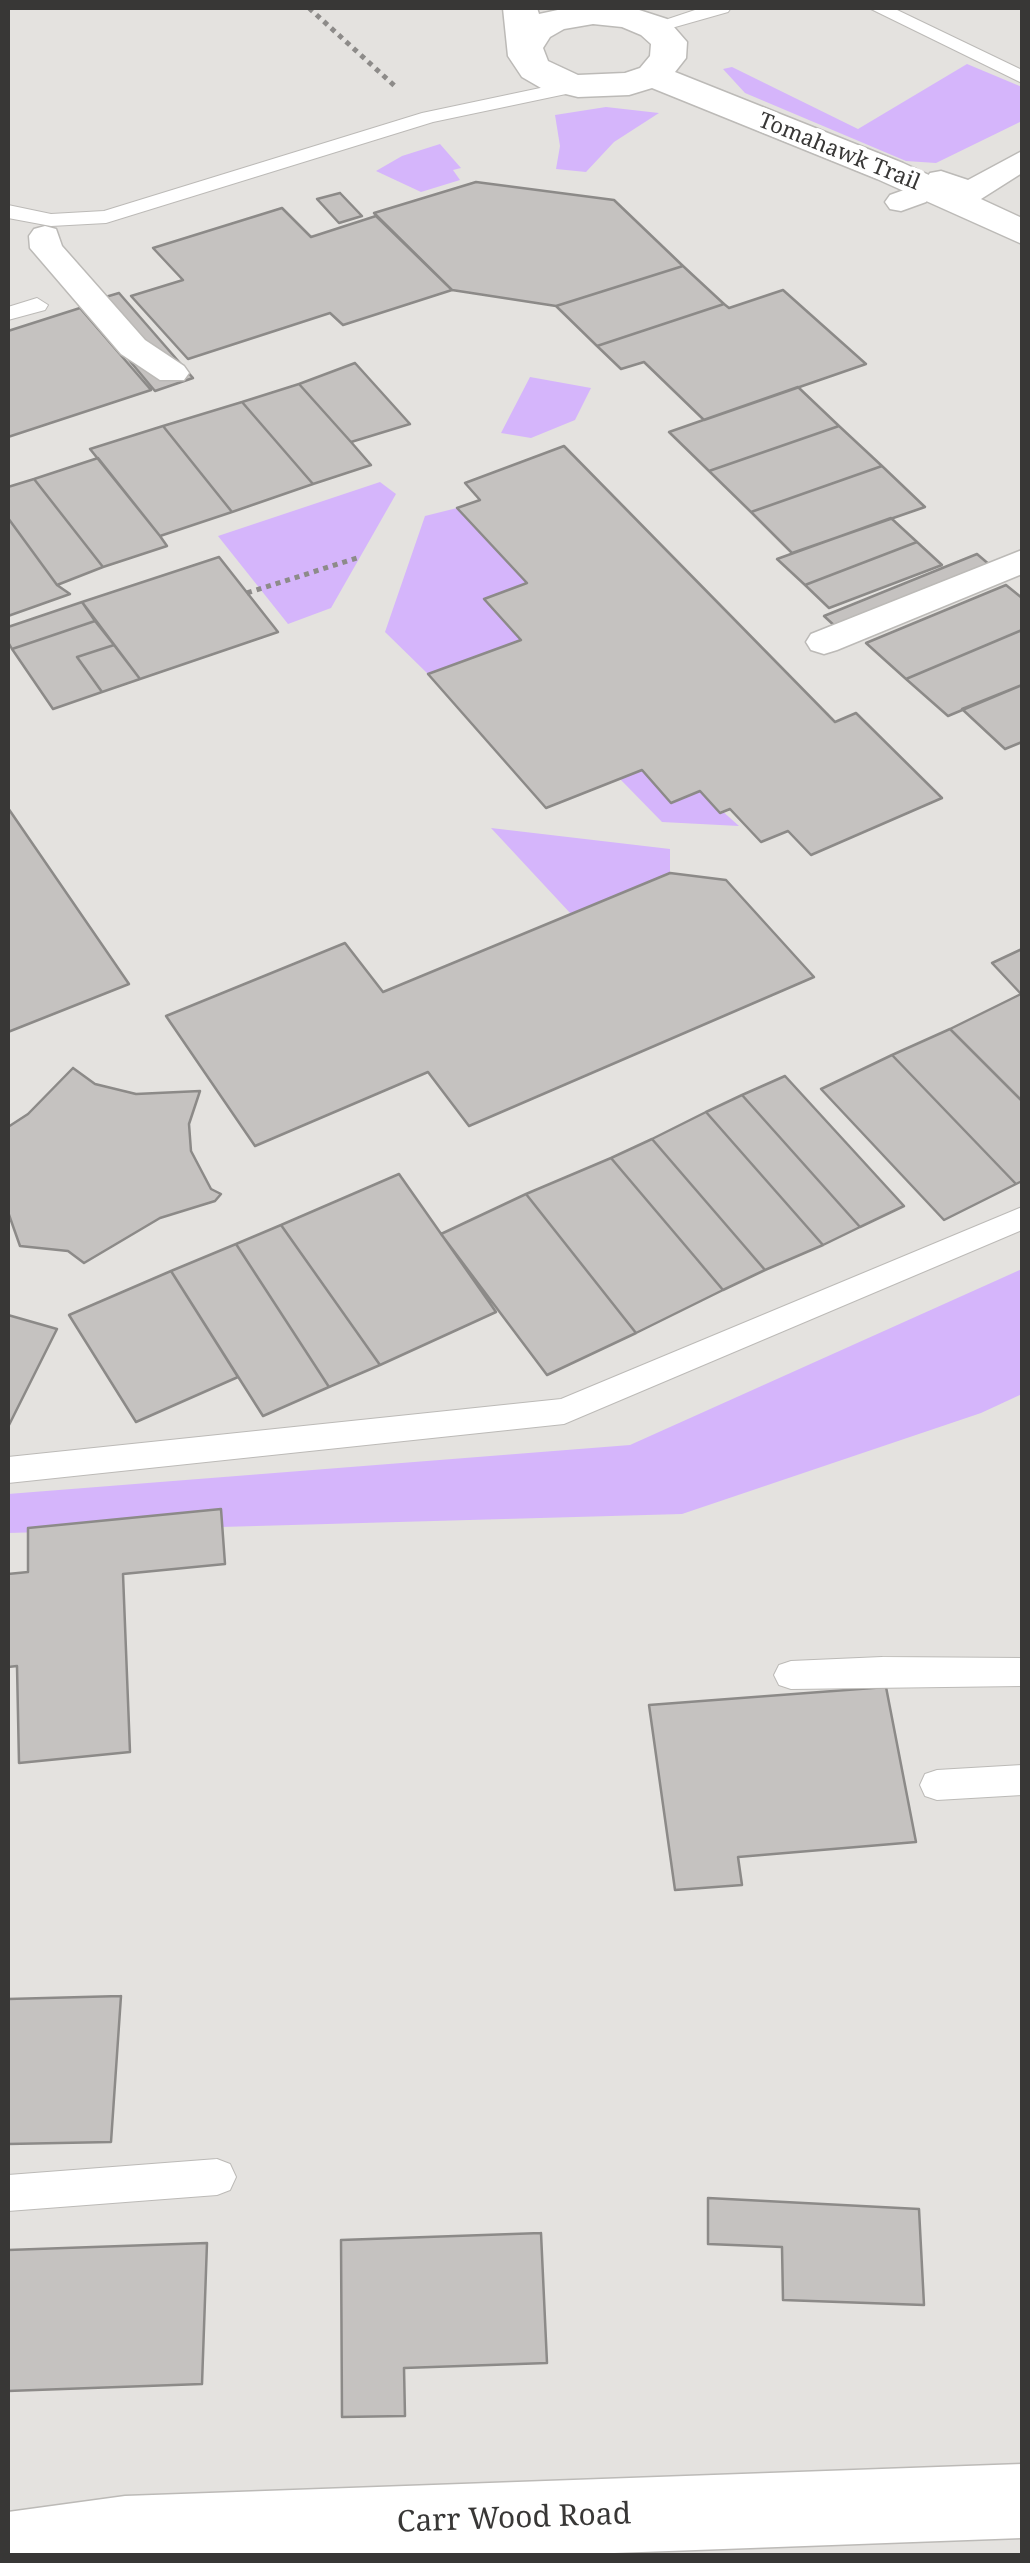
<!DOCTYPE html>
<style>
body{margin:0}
#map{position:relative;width:1030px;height:2563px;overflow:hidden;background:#e4e2df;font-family:"Noto Serif",serif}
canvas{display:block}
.frame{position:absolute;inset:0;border:10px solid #383736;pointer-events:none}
</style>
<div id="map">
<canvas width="1030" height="2563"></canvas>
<div class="frame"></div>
</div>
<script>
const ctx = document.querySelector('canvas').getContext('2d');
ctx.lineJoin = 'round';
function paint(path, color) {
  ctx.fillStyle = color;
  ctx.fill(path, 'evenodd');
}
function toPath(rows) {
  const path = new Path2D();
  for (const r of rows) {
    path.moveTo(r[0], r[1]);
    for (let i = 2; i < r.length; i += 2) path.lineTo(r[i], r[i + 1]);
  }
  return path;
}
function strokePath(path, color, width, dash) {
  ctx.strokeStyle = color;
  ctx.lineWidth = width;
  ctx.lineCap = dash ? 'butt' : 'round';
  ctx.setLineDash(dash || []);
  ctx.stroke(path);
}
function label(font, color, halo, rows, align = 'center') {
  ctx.font = font + ' "Noto Serif",serif';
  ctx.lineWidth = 8;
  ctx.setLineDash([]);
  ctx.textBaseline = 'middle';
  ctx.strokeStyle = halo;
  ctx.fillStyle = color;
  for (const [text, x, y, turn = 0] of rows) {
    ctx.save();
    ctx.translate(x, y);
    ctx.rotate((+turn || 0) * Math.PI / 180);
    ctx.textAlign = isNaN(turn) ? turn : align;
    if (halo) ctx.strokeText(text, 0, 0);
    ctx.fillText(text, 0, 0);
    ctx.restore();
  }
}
paint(toPath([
 [967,64,1022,87,1022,121,936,163,906,161,745,93,723,69,732,67,858,129],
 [606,107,659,113,614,142,586,172,556,169,560,146,555,115],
 [440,144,461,168,453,170,460,180,421,192,376,171,402,156],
 [530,377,591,388,575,420,531,438,501,433],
 [380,482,396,494,331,608,288,624,218,536],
 [457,508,527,583,521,640,428,674,385,632,425,516],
 [642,770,671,803,700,791,739,826,662,822,620,779],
 [491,828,670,849,670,873,571,914],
 [1022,1269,1022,1394,981,1413,682,1514,8,1533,8,1494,630,1445]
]), '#d5b5fb');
const building = toPath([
 [476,182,614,200,683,266,556,306,452,290,374,213,476,182],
 [340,193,362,216,339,223,317,199,340,193],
 [282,208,311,237,376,216,452,290,343,325,330,313,188,359,131,296,183,280,153,248,282,208],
 [683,266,724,304,597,346,556,306,683,266],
 [783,290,866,364,704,420,644,362,621,369,597,346,724,304,729,308,783,290],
 [119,293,193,378,155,391,82,304,119,293],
 [80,308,151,390,8,437,8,331,80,308],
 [355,363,410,424,351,442,299,384,355,363],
 [299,384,351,442,371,465,313,484,242,402,299,384],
 [798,387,839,426,709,471,669,432,798,387],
 [242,402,313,484,232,512,163,426,242,402],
 [163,426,232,512,160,536,90,449,163,426],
 [839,426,882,466,751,512,709,471,839,426],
 [564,446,835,722,856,713,942,798,811,855,788,831,761,842,730,809,720,813,700,791,671,803,642,770,546,808,428,674,521,640,484,599,527,583,457,508,480,500,465,483,564,446],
 [98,458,160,536,167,546,103,567,34,479,98,458],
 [882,466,925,507,792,553,751,512,882,466],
 [34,479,103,567,57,585,8,518,8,487,34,479],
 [8,518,57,585,70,594,8,616,8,518],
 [891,518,917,542,805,585,777,559,891,518],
 [917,542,942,565,829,608,805,585,917,542],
 [977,554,1005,578,851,641,824,616,977,554],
 [219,557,278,632,140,679,82,602,219,557],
 [1006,585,1022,598,1022,630,906,679,866,643,1006,585],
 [82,602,95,621,12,649,8,642,8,627,82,602],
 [95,621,114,645,77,657,102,692,53,709,12,649,95,621],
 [1022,630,1022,685,948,716,906,679,1022,630],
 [114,645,140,679,102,692,77,657,114,645],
 [1022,685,1022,742,1005,749,962,709,1022,685],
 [8,808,129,984,8,1032,8,808],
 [670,873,726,880,814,977,469,1126,428,1072,255,1146,166,1016,345,943,383,992,670,873],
 [1022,949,1022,995,992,963,1022,949],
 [1021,994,1022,995,1022,1101,950,1029,1021,994],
 [950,1029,1022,1101,1022,1181,1016,1184,892,1055,950,1029],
 [892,1055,1016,1184,944,1220,821,1089,892,1055],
 [73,1068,95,1084,136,1094,200,1091,189,1124,191,1151,211,1189,221,1194,215,1201,160,1218,84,1263,68,1251,20,1246,8,1212,8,1127,28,1114,73,1068],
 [785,1076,904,1206,860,1227,742,1095,785,1076],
 [742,1095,860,1227,823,1245,706,1112,742,1095],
 [706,1112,823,1245,765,1270,652,1139,706,1112],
 [652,1139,765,1270,723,1290,611,1158,652,1139],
 [611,1158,723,1290,636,1333,526,1194,611,1158],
 [399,1174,496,1312,380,1365,281,1225,399,1174],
 [526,1194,636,1333,547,1375,441,1234,526,1194],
 [281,1225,380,1365,329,1387,236,1244,281,1225],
 [236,1244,329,1387,263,1416,171,1271,236,1244],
 [171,1271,238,1377,136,1422,69,1315,171,1271],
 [8,1315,57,1329,8,1427,8,1315],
 [221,1509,225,1564,123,1574,130,1752,19,1763,17,1666,8,1667,8,1574,28,1572,28,1528,221,1509],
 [886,1687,916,1842,738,1857,742,1885,675,1890,649,1705,886,1687],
 [121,1996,111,2142,8,2144,8,1999,121,1996],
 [708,2198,919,2209,924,2305,783,2300,782,2247,708,2244,708,2198],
 [541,2233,547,2363,404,2368,405,2416,342,2417,341,2240,541,2233],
 [207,2243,202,2384,8,2391,8,2250,207,2243]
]);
paint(building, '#c5c2c0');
strokePath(building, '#8c8a88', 2.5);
const service = toPath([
 [701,8,731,8,728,12,654,33,644,27,701,8],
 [869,8,893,8,1022,70,1022,83,869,8],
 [578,80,585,82,585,90,433,122,106,223,51,226,8,218,8,205,51,214,104,211,422,113,578,80],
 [37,298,48,305,45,310,8,320,8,307,37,298],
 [1022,1207,1022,1230,564,1424,8,1483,8,1457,561,1399,1022,1207],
 [882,1657,1022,1658,1022,1686,791,1689,779,1685,774,1675,779,1665,791,1661,882,1657],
 [1022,1765,1022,1795,937,1800,925,1796,920,1785,925,1774,937,1770,1022,1765],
 [217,2159,230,2164,236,2177,230,2190,217,2195,8,2211,8,2175,217,2159]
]);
const pedestrian = toPath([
 [1022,151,1022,173,981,199,959,199,930,187,925,180,930,173,941,171,968,180,1022,151],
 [915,186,926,188,931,195,926,202,901,211,890,209,885,202,890,195,915,186],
 [45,226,56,229,62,246,145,340,184,366,189,373,184,380,160,380,121,354,30,248,29,236,34,229,45,226],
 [1022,550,1022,574,837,650,824,654,811,650,806,642,811,634,1022,550]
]);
const minor = toPath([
 [503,8,537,8,539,14,567,8,633,8,667,19,687,42,686,58,675,72,903,163,1022,218,1022,244,877,179,652,88,629,95,578,97,541,88,522,77,508,56,503,8],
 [593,24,622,27,641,35,651,44,650,56,640,68,625,73,578,75,548,61,543,48,550,37,564,29,593,24],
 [1022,2464,1022,2538,533,2556,8,2556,8,2512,125,2496,1022,2464]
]);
strokePath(service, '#bcbab7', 2);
strokePath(pedestrian, '#bcbab7', 3);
strokePath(minor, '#bcbab7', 3);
strokePath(toPath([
 [309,8,397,88],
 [247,593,360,557]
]), '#8d8b89', 5, [5, 5]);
paint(service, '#fff');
paint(pedestrian, '#fff');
paint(minor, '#fff');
label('22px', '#383736', '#fff', [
 ["Tomahawk Trail",839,152,22]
]);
label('30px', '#383736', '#fff', [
 ["Carr Wood Road",514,2519,-2]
]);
</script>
